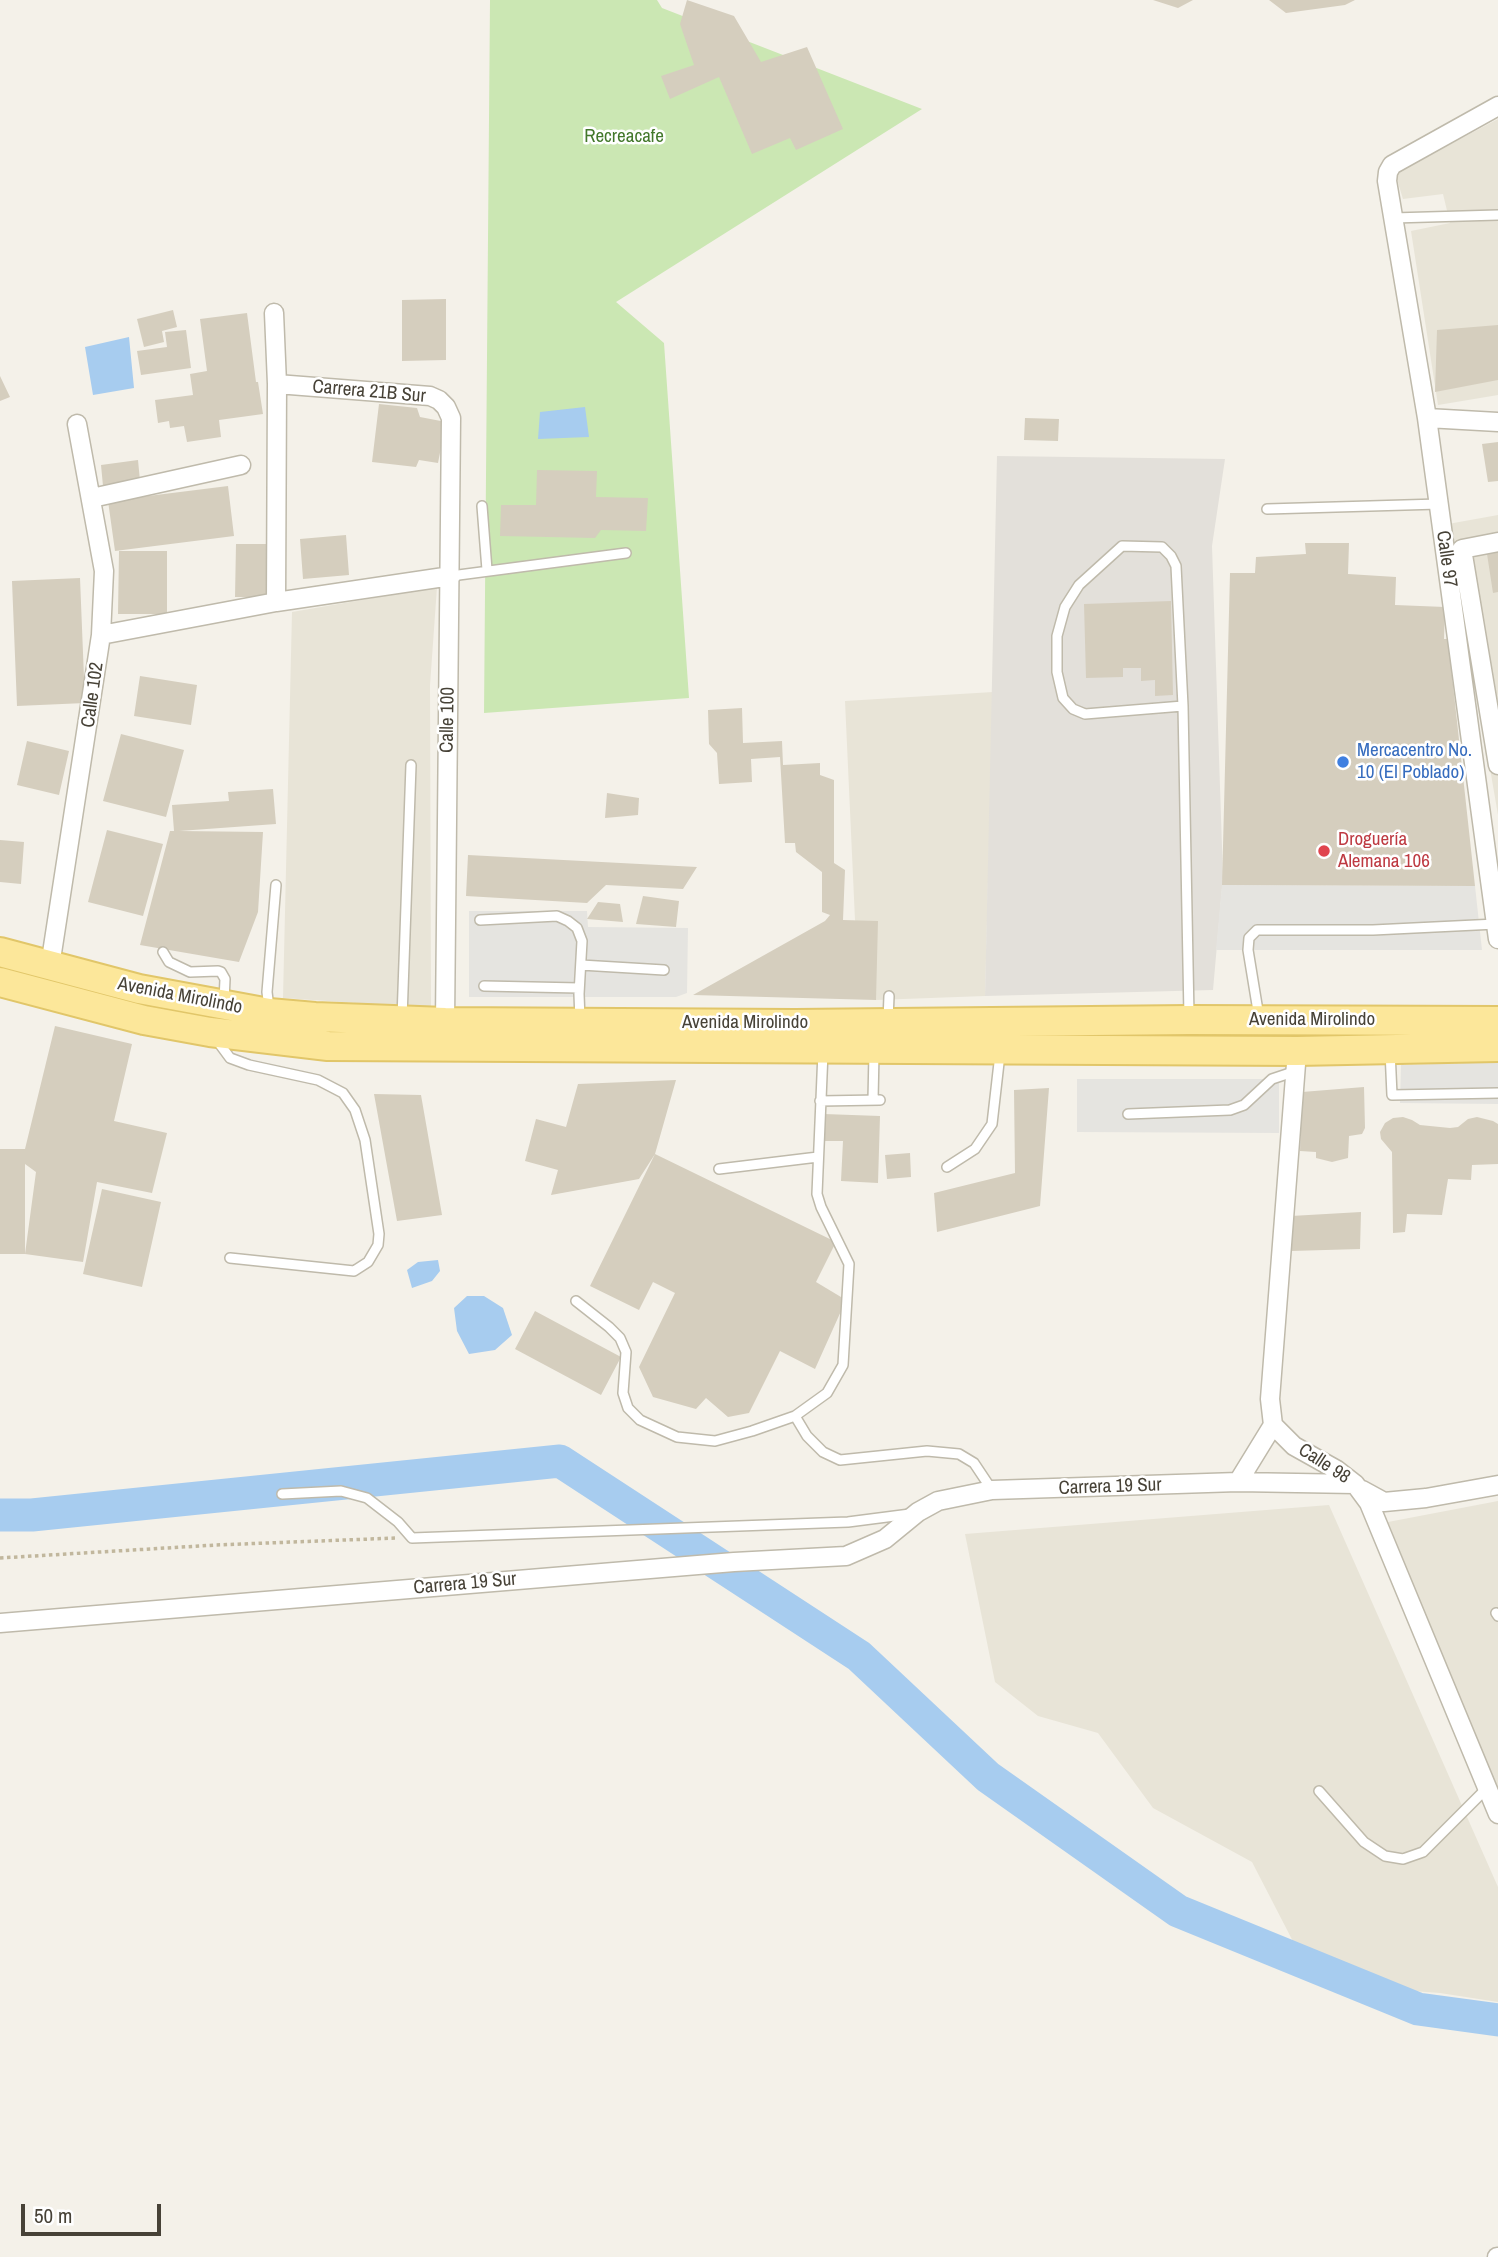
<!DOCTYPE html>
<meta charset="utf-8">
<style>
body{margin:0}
#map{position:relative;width:1498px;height:2257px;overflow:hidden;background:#f4f1e9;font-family:"Archivo Narrow",sans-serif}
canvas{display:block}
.scale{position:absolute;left:21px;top:2204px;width:140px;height:32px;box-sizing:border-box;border:4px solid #474237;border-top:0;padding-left:9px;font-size:21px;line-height:24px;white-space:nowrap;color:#474237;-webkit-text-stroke:5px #fff;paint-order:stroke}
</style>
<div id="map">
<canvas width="1498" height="2257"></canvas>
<div class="scale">50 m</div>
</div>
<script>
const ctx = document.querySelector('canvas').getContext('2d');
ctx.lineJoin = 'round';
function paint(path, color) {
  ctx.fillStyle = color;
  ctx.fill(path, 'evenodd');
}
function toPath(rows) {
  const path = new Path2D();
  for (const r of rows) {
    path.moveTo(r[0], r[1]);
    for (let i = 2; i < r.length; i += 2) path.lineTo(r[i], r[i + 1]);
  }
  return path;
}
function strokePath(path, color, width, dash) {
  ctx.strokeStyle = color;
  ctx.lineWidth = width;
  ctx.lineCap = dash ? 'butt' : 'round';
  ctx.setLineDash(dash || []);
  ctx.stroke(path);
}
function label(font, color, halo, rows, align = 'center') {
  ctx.font = font + ' "Archivo Narrow",sans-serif';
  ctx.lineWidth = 5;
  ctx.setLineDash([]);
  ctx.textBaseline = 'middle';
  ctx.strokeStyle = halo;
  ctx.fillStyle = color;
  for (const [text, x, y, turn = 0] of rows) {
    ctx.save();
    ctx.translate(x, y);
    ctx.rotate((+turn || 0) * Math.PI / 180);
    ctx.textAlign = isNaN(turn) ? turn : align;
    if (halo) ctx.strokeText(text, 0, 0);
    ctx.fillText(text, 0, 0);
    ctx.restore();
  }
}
paint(toPath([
 [1498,119,1498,395,1438,405,1411,231,1450,223,1443,194,1403,199,1395,173],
 [1498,515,1498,815,1448,524],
 [437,587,430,685,431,1008,283,998,292,612],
 [993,692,985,996,876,1000,855,920,845,701],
 [1498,1501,1498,1794,1388,1522],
 [1329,1505,1498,1887,1498,2002,1440,1993,1315,1984,1252,1862,1153,1808,1098,1733,1038,1716,995,1682,965,1534]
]), '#e8e4d7');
paint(toPath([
 [997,456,1225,459,1212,546,1223,877,1213,990,985,996]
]), '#e3e0da');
paint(toPath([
 [490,0,657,0,662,8,922,109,616,302,664,343,689,698,484,713]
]), '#cbe7b3');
paint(toPath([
 [1222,885,1475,886,1482,950,1216,950],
 [469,911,587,911,588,927,688,928,687,993,676,997,469,997],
 [1498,1062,1498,1104,1400,1103,1401,1065],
 [1077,1079,1279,1079,1279,1133,1077,1132]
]), '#e5e4e0');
paint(toPath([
 [129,337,134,388,93,395,85,347],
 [585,407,589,437,538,439,540,412],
 [438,1260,440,1271,432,1281,412,1288,407,1270,418,1262],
 [467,1296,484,1296,503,1308,512,1335,495,1350,469,1354,457,1331,454,1308]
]), '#a7ccef');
strokePath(toPath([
 [0,1515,32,1515,560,1461,859,1656,988,1777,1178,1911,1418,2009,1498,2020]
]), '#a7ccef', 33);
paint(toPath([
 [687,0,734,16,761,62,807,47,843,129,796,150,790,138,752,154,719,77,670,99,661,76,694,65,680,24],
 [1153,0,1193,0,1178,8],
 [1269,0,1355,0,1345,5,1286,13],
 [446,299,446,360,402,361,402,300],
 [173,310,177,327,162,331,164,342,144,347,137,319],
 [247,313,256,382,258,382,263,414,219,420,221,437,187,442,184,426,170,428,169,421,158,423,155,400,193,395,190,374,207,371,200,319],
 [1498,325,1498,380,1435,392,1437,330],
 [186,330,191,368,141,375,137,351,167,347,165,332],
 [0,376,10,397,0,401],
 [379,404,417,408,420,417,446,422,438,463,419,460,416,467,372,462],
 [1025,418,1059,419,1058,441,1024,440],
 [1498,442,1498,481,1488,482,1482,444],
 [138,460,140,481,103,486,101,465],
 [537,470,597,471,596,497,648,498,646,531,601,530,595,538,500,536,501,505,536,505],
 [228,486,234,536,115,551,108,501],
 [346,535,349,575,303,579,300,539],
 [1305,543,1349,543,1348,574,1396,577,1395,605,1445,607,1444,639,1448,639,1475,886,1222,885,1230,573,1255,573,1256,557,1306,554],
 [236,544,274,544,274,597,235,597],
 [119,551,167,551,167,614,118,614],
 [1498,552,1498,592,1493,593,1487,554],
 [80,578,85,703,17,706,12,581],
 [1171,601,1173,695,1155,696,1155,680,1141,681,1141,668,1123,668,1123,677,1086,678,1084,604],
 [140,676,197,685,191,725,134,716],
 [742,708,743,743,782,741,783,765,820,763,820,775,834,780,834,863,845,870,843,920,878,921,876,1000,693,995,825,921,830,915,822,912,822,872,796,852,795,843,785,843,780,757,751,759,752,782,719,784,717,753,709,744,708,710],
 [121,734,184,750,166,817,103,801],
 [27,741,69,751,59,795,17,785],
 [273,789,276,824,179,831,263,832,258,912,239,962,140,945,170,831,174,831,172,805,229,801,228,792],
 [607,793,639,798,638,815,605,818],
 [107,830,163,844,143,916,88,902],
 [0,840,24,842,21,884,0,882],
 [468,855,697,867,683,889,606,885,587,903,466,896],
 [643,896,679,901,676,927,636,924],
 [598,902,620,904,623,922,587,919],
 [55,1026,132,1044,114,1121,167,1133,152,1193,97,1182,83,1262,25,1254,0,1254,0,1149,25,1149],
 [25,1164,36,1172,25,1254],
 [676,1080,655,1154,639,1179,551,1195,558,1170,525,1161,536,1119,566,1127,578,1084],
 [1364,1087,1365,1128,1362,1134,1349,1136,1348,1158,1332,1162,1316,1158,1316,1152,1300,1151,1302,1092],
 [1049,1088,1040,1206,937,1232,934,1193,1015,1173,1014,1090],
 [374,1094,421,1095,442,1215,397,1221],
 [824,1114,880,1116,878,1183,841,1181,843,1141,823,1141],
 [1403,1117,1412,1120,1420,1125,1450,1128,1458,1127,1468,1119,1477,1117,1493,1121,1498,1124,1498,1164,1472,1165,1471,1180,1448,1179,1442,1215,1407,1214,1405,1232,1393,1233,1392,1152,1381,1139,1380,1132,1385,1123,1393,1118],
 [910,1153,911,1177,887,1179,885,1155],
 [655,1154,836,1242,816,1282,846,1300,815,1369,780,1351,749,1413,728,1417,706,1398,696,1409,653,1397,639,1367,675,1293,653,1282,639,1310,590,1286],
 [102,1189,161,1202,142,1287,83,1274],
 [1361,1212,1360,1249,1291,1251,1291,1216],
 [535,1311,621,1357,601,1395,515,1349]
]), '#d5cebe');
const lane = toPath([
 [1393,218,1498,215],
 [482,506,487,570],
 [1267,509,1439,504],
 [451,576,626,553],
 [1183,706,1085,714,1073,709,1063,698,1057,672,1057,636,1065,607,1079,585,1122,546,1162,547,1171,556,1176,566,1183,706,1189,1016],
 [480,920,557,916,568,921,577,928,582,941,579,994,580,1020],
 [163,952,169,962,190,972,218,971,221,972,225,979,224,1001],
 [581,965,664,970],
 [484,986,579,988],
 [269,1008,267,992,276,885],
 [1259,1017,1248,950,1249,938,1257,930,1373,930,1496,924],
 [402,1018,411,765],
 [888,1020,889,996],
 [216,1039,230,1058,249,1065,318,1080,343,1093,355,1110,365,1140,379,1234,378,1245,368,1262,354,1271,230,1258],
 [1390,1051,1392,1095,1498,1093],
 [873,1100,874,1053],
 [820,1101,880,1100],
 [1128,1114,1230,1110,1244,1105,1272,1079,1296,1071],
 [947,1167,975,1149,992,1124,1000,1054],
 [719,1169,818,1157],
 [576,1301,609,1327,620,1338,626,1352,623,1393,628,1408,640,1420,677,1437,715,1441,752,1431,795,1416,827,1393,843,1365,849,1264,821,1207,817,1194,823,1052],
 [795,1416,807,1436,823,1452,840,1460,927,1451,959,1454,974,1463,992,1490],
 [282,1494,341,1491,367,1498,398,1522,412,1538,848,1522,910,1514],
 [1496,1613,1498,1616],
 [1319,1791,1364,1842,1385,1856,1403,1859,1423,1852,1487,1788]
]);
const street = toPath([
 [1498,106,1392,165,1388,172,1387,181,1427,418,1498,939],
 [274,313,277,384,276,602],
 [277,384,430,396,439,400,446,407,451,418,445,1022],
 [1427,418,1498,422],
 [92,498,241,465],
 [1498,542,1462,549,1498,765],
 [101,635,276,602,451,576],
 [50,966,101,635,104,571,77,424],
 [1297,1051,1270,1399,1273,1425,1294,1446,1337,1470,1355,1484,1369,1503,1498,1814],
 [1238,1482,1355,1484],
 [1362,1490,1384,1502,1426,1498,1498,1485],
 [0,1623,734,1562,846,1556,885,1539,918,1512,938,1501,992,1490,1238,1482,1273,1425],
 [1497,2257,1498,2257]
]);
const primary = toPath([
 [0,952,139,989,269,1013,315,1017,445,1022,795,1024,1189,1020,1498,1021],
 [0,982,144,1020,210,1032,328,1046,1297,1051,1498,1047]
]);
strokePath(lane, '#bfbaab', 12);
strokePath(street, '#bfbaab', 21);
strokePath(primary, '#e1c669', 32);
strokePath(toPath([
 [0,1558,216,1545,396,1538]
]), '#c1b79d', 3.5, [3.5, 3.5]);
strokePath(lane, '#fff', 9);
strokePath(street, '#fff', 18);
strokePath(primary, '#fce79a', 28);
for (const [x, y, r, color] of [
 [1343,762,7,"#3f7fe0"],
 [1324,851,7,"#e0444e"]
]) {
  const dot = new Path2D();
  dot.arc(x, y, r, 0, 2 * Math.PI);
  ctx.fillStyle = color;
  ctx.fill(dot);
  strokePath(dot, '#fff', 2.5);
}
label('19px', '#43782b', '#fff', [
 ["Recreacafe",624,137]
]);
label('19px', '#474237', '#fff', [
 ["Carrera 21B Sur",369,392,5],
 ["Calle 97",1446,559,82],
 ["Calle 102",93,695,-82],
 ["Calle 100",448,720,-89],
 ["Avenida Mirolindo",180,996,11],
 ["Avenida Mirolindo",1312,1020],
 ["Avenida Mirolindo",745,1023],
 ["Calle 98",1324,1464,33],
 ["Carrera 19 Sur",1110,1487,-2],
 ["Carrera 19 Sur",465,1584,-5]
]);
label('19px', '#366cbe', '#fff', [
 ["Mercacentro No.",1357,751],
 ["10 (El Poblado)",1357,773]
], 'left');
label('19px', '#be3a42', '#fff', [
 ["Droguería",1338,840],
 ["Alemana 106",1338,862]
], 'left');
</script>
